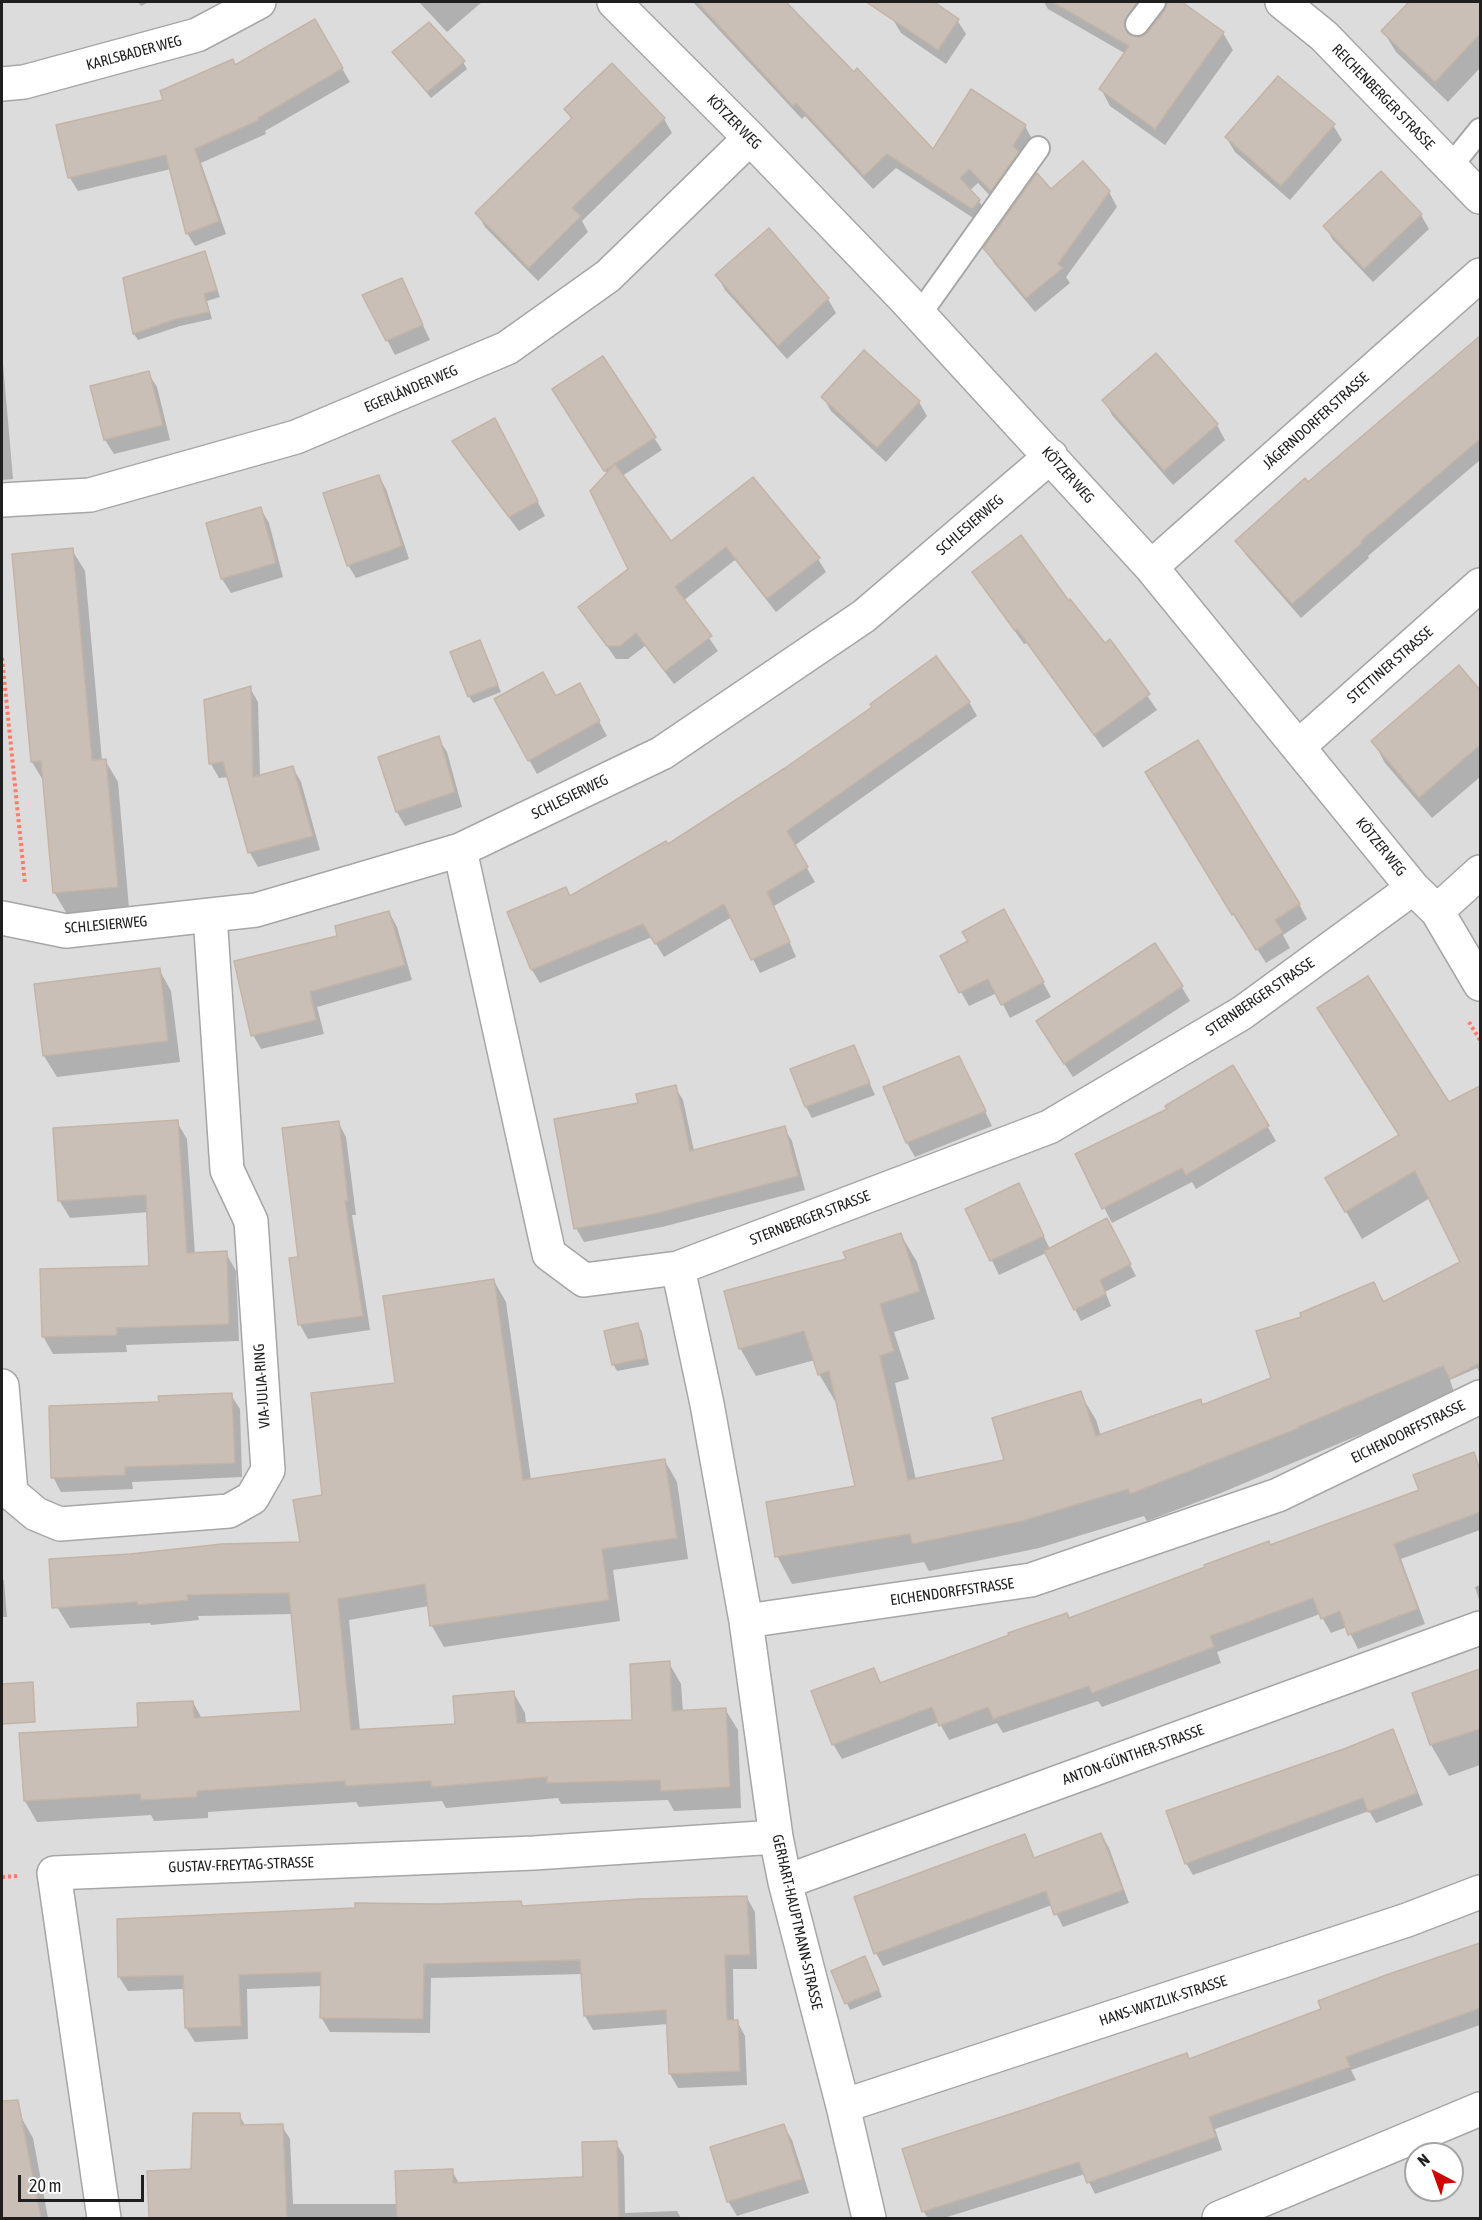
<!DOCTYPE html>
<meta charset="utf-8">
<style>
body{margin:0}
#map{position:relative;width:1482px;height:2220px;overflow:hidden;background:#f1ede5;font-family:"Asap Condensed",sans-serif}
canvas{display:block}
.frame{position:absolute;inset:0;border:3px solid #1f1f1f;pointer-events:none}
.north{position:absolute;left:1404px;top:2142px;width:60px;height:60px;box-sizing:border-box;background:#fff;border:2px solid #a5a5a5;border-radius:50%;rotate:319deg;font-size:16px;font-weight:700;line-height:24px;text-align:center;color:#1f1f1f}
.north::after{content:'';display:block;margin:auto;width:21px;height:27px;background:#ce0500;clip-path:polygon(50% 0,100% 100%,50% 72%,0 100%)}
.scale{position:absolute;left:18px;top:2175px;width:126px;height:27px;box-sizing:border-box;border:3px solid #1f1f1f;border-top:0;padding-left:8px;font-size:18px;line-height:21px;white-space:nowrap;color:#1f1f1f;-webkit-text-stroke:4px #fff;paint-order:stroke}
</style>
<div id="map">
<canvas width="1482" height="2220"></canvas>
<div class="frame"></div>
<div class="north">N</div>
<div class="scale">20 m</div>
</div>
<script>
const ctx = document.querySelector('canvas').getContext('2d');
ctx.lineJoin = 'round';
function paint(path, color) {
  ctx.fillStyle = color;
  ctx.fill(path, 'evenodd');
}
function toPath(rows) {
  const path = new Path2D();
  for (const r of rows) {
    path.moveTo(r[0], r[1]);
    for (let i = 2; i < r.length; i += 2) path.lineTo(r[i], r[i + 1]);
  }
  return path;
}
function strokePath(path, color, width, dash) {
  ctx.strokeStyle = color;
  ctx.lineWidth = width;
  ctx.lineCap = dash ? 'butt' : 'round';
  ctx.setLineDash(dash || []);
  ctx.stroke(path);
}
function label(font, color, halo, rows, align = 'center') {
  ctx.font = font + ' "Asap Condensed",sans-serif';
  ctx.lineWidth = 4.5;
  ctx.setLineDash([]);
  ctx.textBaseline = 'middle';
  ctx.strokeStyle = halo;
  ctx.fillStyle = color;
  for (const [text, x, y, turn = 0] of rows) {
    ctx.save();
    ctx.translate(x, y);
    ctx.rotate((+turn || 0) * Math.PI / 180);
    ctx.textAlign = isNaN(turn) ? turn : align;
    if (halo) ctx.strokeText(text, 0, 0);
    ctx.fillText(text, 0, 0);
    ctx.restore();
  }
}
paint(toPath([
 [2,2,1480,2,1480,2218,2,2218],
 [1416,2154,1452,2154,1452,2190,1416,2190]
]), '#dddcdc');
paint(toPath([
 [138,2,149,2,141,6],
 [419,2,482,2,447,32],
 [693,2,784,2,933,151,1025,126,1033,141,999,205,978,183,969,191,979,201,987,215,981,223,896,168,873,189,805,116,802,119],
 [904,2,931,2,957,20,966,34,946,64,901,33,892,18],
 [1044,2,1123,2,1133,7,1142,24,1134,37,1142,38,1149,33,1166,10,1169,2,1179,2,1223,33,1233,50,1165,145,1110,106,1101,89,1126,54,1048,9],
 [1411,2,1480,2,1480,68,1448,102,1396,52,1383,31],
 [314,21,350,82,265,131,266,134,201,163,226,234,195,246,187,233,171,169,78,191,70,178,57,126,166,101,236,67],
 [394,52,463,62,467,69,431,98],
 [612,65,664,119,672,133,582,221,588,232,538,281,485,227,477,213,572,120,566,110],
 [1333,125,1342,140,1290,200,1235,152,1226,137],
 [1381,173,1421,215,1429,229,1373,282,1333,240,1325,226],
 [1051,191,1109,192,1117,207,1066,277,1070,283,1035,312,994,263,985,248],
 [769,231,828,299,836,313,787,359,725,290,717,275],
 [204,253,220,297,207,301,212,319,180,326,138,340,134,334,124,279],
 [401,280,430,340,395,355,364,296],
 [1480,338,1480,460,1368,556,1369,558,1301,618,1246,555,1237,541,1308,485],
 [2,352,13,479,2,480],
 [1156,355,1217,425,1225,440,1173,485,1112,415,1104,400],
 [603,358,662,450,622,476,671,543,753,479,818,559,826,572,776,612,735,560,683,601,718,651,674,684,645,646,628,659,616,659,580,608,630,570,607,474,561,402],
 [148,373,157,387,170,440,114,454,105,440],
 [823,397,919,402,927,416,886,462,831,411],
 [503,434,545,516,519,531,462,456,454,442],
 [379,476,386,489,409,559,356,578,348,565],
 [261,509,269,523,283,577,231,593,222,579,208,524],
 [72,550,85,571,102,761,105,760,118,782,129,908,67,914,54,892,44,782,32,762],
 [973,572,1068,603,1105,645,1110,642,1157,710,1103,748,1027,643,1024,644],
 [479,642,501,692,473,703,469,696],
 [1459,667,1480,692,1480,777,1432,818,1385,763,1373,741],
 [250,688,258,702,260,776,293,768,301,782,320,850,258,867,250,853,229,777,219,778,211,764],
 [556,698,587,699,607,736,537,774,529,760],
 [969,702,977,716,794,846,815,882,774,906,796,957,760,973,732,917,664,957,652,937,540,983,532,970,509,913,570,897,667,846],
 [438,738,447,752,462,807,405,826,397,812],
 [1155,787,1299,904,1307,919,1283,935,1290,948,1266,963,1243,927,1242,929],
 [389,912,397,927,412,980,317,1007,324,1034,261,1049,253,1035],
 [1012,926,1051,997,1010,1018,997,993,969,1006,961,992],
 [159,969,171,991,180,1062,57,1077,44,1056],
 [1181,986,1190,1001,1073,1077,1046,1036],
 [1319,1009,1448,1104,1471,1093,1480,1110,1480,1373,1477,1368,1450,1380,1455,1395,1216,1495,1147,1521,1144,1516,1039,1548,929,1571,924,1562,792,1584,777,1556,856,1488,837,1401,835,1401,819,1374,815,1360,756,1376,740,1348,847,1260,901,1235,917,1262,935,1319,894,1332,909,1379,895,1383,916,1480,1006,1461,1080,1393,1096,1420,1101,1436,1200,1401,1203,1406,1273,1379,1303,1317,1374,1284,1385,1303,1462,1262,1430,1198,1362,1239,1327,1179,1399,1136],
 [853,1047,875,1095,812,1118,806,1107],
 [959,1058,992,1126,915,1157,907,1143,885,1088],
 [1232,1067,1276,1141,1196,1189,1192,1182,1112,1223,1077,1155,1169,1109],
 [675,1087,683,1100,694,1151,784,1128,792,1141,805,1190,662,1227,584,1242,576,1228,640,1105],
 [177,1122,187,1139,195,1254,226,1253,236,1271,239,1341,126,1345,127,1352,53,1354,43,1336,151,1268,149,1212,70,1218,59,1200],
 [338,1122,346,1137,356,1215,352,1215,370,1330,308,1339,300,1325,290,1260,299,1258],
 [1018,1185,1050,1249,1112,1231,1136,1276,1105,1292,1111,1306,1081,1321,1046,1253,999,1275,967,1209],
 [494,1281,506,1302,531,1480,665,1461,677,1482,688,1559,613,1570,620,1621,444,1647,432,1626,429,1606,349,1620,360,1731,457,1725,513,1692,525,1713,526,1724,634,1721,669,1663,681,1684,683,1712,725,1709,738,1730,741,1808,674,1811,668,1800,561,1804,558,1798,446,1808,442,1801,359,1807,356,1802,208,1812,208,1818,154,1821,151,1815,37,1822,25,1801,139,1728,193,1702,202,1719,302,1712,292,1614,198,1616,199,1620,151,1625,150,1623,70,1628,57,1607,302,1543,324,1496,397,1384],
 [638,1325,642,1332,649,1365,617,1371,613,1364],
 [231,1395,240,1409,242,1477,132,1482,133,1489,61,1492,53,1477,160,1404],
 [1479,1470,1480,1530,1401,1559,1425,1624,1358,1649,1347,1627,1331,1633,1320,1614,1217,1652,1221,1663,1102,1707,1098,1701,1003,1733,997,1723,949,1740,939,1722,842,1759,833,1744,873,1670,882,1684,1069,1620],
 [2,1577,4,1581,7,1617,2,1617],
 [1480,1585,1480,1603,1475,1587],
 [1480,1671,1480,1765,1449,1776,1431,1745,1414,1694],
 [1392,1731,1399,1743,1423,1805,1376,1823,1369,1811,1193,1875,1186,1863,1168,1812],
 [1101,1834,1109,1848,1129,1903,1063,1927,1052,1905,883,1966,876,1953,1024,1836,1035,1859],
 [747,1898,755,1912,757,1969,733,1969,734,2022,737,2021,745,2036,747,2085,678,2088,670,2074,668,2024,593,2030,585,2016,583,1974,431,1978,430,2033,330,2032,321,2017,322,1986,247,1989,248,2039,195,2042,186,2028,185,1989,128,1991,119,1977,438,1905,521,1903,523,1907],
 [1480,1945,1480,2025,1351,2070,1356,2080,1215,2129,1222,2150,1095,2194,1085,2174,944,2218,928,2218,923,2211,1323,2010,1320,2002],
 [868,1965,882,1997,850,2010,833,1972],
 [239,2115,246,2127,282,2126,290,2139,293,2204,398,2204,452,2171,460,2185,585,2179,616,2143,624,2156,625,2213,677,2211,681,2218,151,2218,148,2173,192,2171],
 [21,2117,33,2138,48,2218,2,2218,2,2120],
 [784,2126,792,2140,809,2193,737,2216,728,2201]
]), '#0003');
const building = toPath([
 [697,2,786,2,854,72,857,68,933,149,971,89,1026,125,1013,146,1019,152,991,191,969,169,960,178,980,200,972,209,887,154,864,176,796,103,793,106,697,2],
 [866,2,934,2,959,19,938,50,866,2],
 [1052,2,1137,2,1124,23,1128,34,1136,37,1143,36,1148,32,1165,10,1167,2,1182,2,1224,32,1155,129,1099,89,1129,46,1052,2],
 [1409,2,1480,2,1480,34,1435,82,1381,31,1409,2],
 [315,19,343,68,258,118,259,120,195,149,219,221,186,234,166,155,68,178,56,125,163,100,160,91,233,59,235,65,315,19],
 [429,22,465,61,427,92,392,52,429,22],
 [612,63,665,118,572,208,581,216,529,268,475,213,572,118,564,109,612,63],
 [1278,76,1335,124,1281,186,1225,137,1278,76],
 [1083,161,1110,191,1058,264,1063,268,1026,298,983,248,1037,173,1051,189,1083,161],
 [1381,171,1422,214,1364,269,1323,226,1381,171],
 [769,228,829,298,778,346,715,275,769,228],
 [205,251,217,290,204,294,209,312,176,319,133,334,123,278,205,251],
 [402,278,423,325,386,341,362,295,402,278],
 [1480,336,1480,439,1361,541,1362,543,1292,604,1235,541,1305,478,1308,482,1480,336],
 [864,350,920,401,877,448,821,397,864,350],
 [1156,353,1218,424,1164,471,1102,400,1156,353],
 [603,356,656,437,604,471,552,389,603,356],
 [149,371,163,425,104,440,90,386,149,371],
 [495,418,538,501,509,517,452,441,495,418],
 [615,464,671,541,753,477,820,558,767,599,726,547,675,587,712,636,665,671,636,633,620,646,607,646,578,607,628,569,590,491,615,464],
 [379,475,402,546,347,566,323,493,379,475],
 [261,507,276,563,221,579,206,523,261,507],
 [1021,535,1069,601,1070,599,1105,643,1110,639,1150,694,1094,735,1017,629,1015,631,972,572,1021,535],
 [73,548,92,760,106,759,118,887,53,893,41,761,31,762,12,554,73,548],
 [480,640,498,685,468,697,450,652,480,640],
 [936,656,970,702,787,831,808,867,767,892,790,942,751,960,724,904,655,944,643,924,531,970,507,912,566,887,570,896,666,841,668,844,785,768,872,707,870,704,936,656],
 [1459,665,1480,690,1480,745,1419,798,1371,741,1459,665],
 [543,672,556,696,580,683,600,721,528,761,494,699,543,672],
 [251,686,253,777,293,766,313,836,248,853,223,762,209,764,204,700,251,686],
 [439,736,455,792,396,812,378,757,439,736],
 [1198,740,1300,904,1275,920,1283,932,1256,950,1234,914,1232,915,1145,772,1198,740],
 [1004,909,1044,982,1001,1005,988,979,959,993,940,956,968,941,962,932,1004,909],
 [389,911,405,965,310,992,316,1020,251,1036,234,961,337,936,335,926,389,911],
 [1155,943,1183,986,1064,1064,1036,1021,1155,943],
 [160,968,168,1041,43,1056,34,984,160,968],
 [1368,976,1449,1102,1480,1086,1480,1363,1450,1379,1443,1366,1298,1427,1299,1428,1130,1494,1128,1489,1022,1521,912,1544,910,1534,775,1557,766,1502,855,1486,829,1371,818,1375,804,1331,739,1349,724,1291,846,1259,843,1252,901,1233,920,1291,880,1304,894,1351,880,1356,908,1480,1004,1460,992,1418,1081,1391,1096,1436,1201,1399,1202,1405,1271,1378,1256,1331,1301,1317,1300,1313,1374,1282,1383,1302,1460,1262,1415,1171,1345,1212,1325,1178,1399,1135,1317,1008,1368,976],
 [854,1045,870,1083,805,1107,790,1069,854,1045],
 [959,1056,986,1111,906,1143,883,1087,959,1056],
 [1233,1065,1269,1126,1186,1175,1182,1168,1102,1209,1075,1154,1167,1109,1165,1106,1233,1065],
 [676,1085,690,1151,785,1126,798,1176,654,1214,574,1229,554,1119,638,1103,636,1094,676,1085],
 [178,1120,187,1253,227,1251,229,1324,117,1328,117,1335,42,1337,40,1269,149,1266,146,1195,58,1201,53,1128,178,1120],
 [339,1121,348,1201,345,1201,363,1316,298,1325,289,1258,298,1257,282,1128,339,1121],
 [1019,1183,1044,1236,990,1261,965,1209,1019,1183],
 [1107,1218,1131,1264,1100,1280,1106,1294,1074,1310,1044,1251,1107,1218],
 [494,1279,523,1480,665,1459,677,1538,602,1549,609,1600,430,1626,425,1584,338,1599,351,1730,455,1724,453,1696,514,1691,517,1723,632,1720,630,1664,670,1661,672,1711,726,1708,730,1787,661,1791,660,1780,547,1783,547,1777,432,1787,431,1781,345,1786,345,1781,197,1791,197,1797,141,1800,140,1794,24,1801,19,1733,138,1727,137,1703,193,1701,194,1718,301,1711,289,1593,187,1595,188,1600,138,1605,137,1602,52,1608,49,1559,130,1554,222,1544,300,1542,293,1500,322,1495,311,1393,395,1383,383,1296,494,1279],
 [638,1323,646,1358,612,1365,604,1331,638,1323],
 [232,1393,235,1463,125,1467,125,1475,51,1478,49,1406,159,1402,158,1396,232,1393],
 [1474,1452,1480,1470,1480,1512,1394,1544,1418,1609,1348,1635,1340,1611,1321,1619,1313,1598,1210,1636,1214,1647,1092,1693,1089,1686,993,1719,988,1707,939,1726,932,1707,832,1745,811,1691,874,1668,880,1683,1009,1635,1008,1633,1067,1613,1069,1618,1205,1567,1204,1565,1269,1541,1270,1545,1419,1490,1413,1475,1474,1452],
 [1480,1669,1480,1729,1430,1745,1412,1693,1480,1669],
 [33,1682,35,1722,2,1724,2,1684,33,1682],
 [1393,1729,1417,1793,1368,1812,1363,1798,1185,1864,1166,1811,1344,1749,1393,1729],
 [1101,1833,1123,1890,1054,1915,1046,1891,874,1954,854,1897,1025,1834,1034,1858,1101,1833],
 [747,1896,750,1955,725,1955,727,2020,738,2020,740,2071,669,2074,666,2010,584,2016,580,1960,424,1964,423,2019,320,2018,321,1972,239,1975,241,2026,185,2028,183,1975,118,1977,117,1919,355,1908,355,1903,438,1904,521,1901,522,1906,639,1899,747,1896],
 [1480,1943,1480,2008,1346,2057,1350,2067,1209,2117,1216,2137,1087,2183,1079,2162,922,2212,902,2149,1029,2108,1187,2053,1189,2059,1321,2009,1318,2001,1386,1975,1480,1943],
 [865,1956,879,1990,845,2004,831,1971,865,1956],
 [18,2100,41,2218,2,2218,2,2101,18,2100],
 [193,2113,240,2113,241,2125,283,2124,287,2218,149,2218,147,2171,191,2169,193,2113],
 [784,2124,802,2179,727,2202,710,2147,784,2124],
 [617,2141,619,2218,397,2218,395,2171,453,2169,453,2183,583,2177,582,2142,617,2141]
]);
paint(building, '#c9bfb7');
strokePath(building, '#c4b4a5', 1.5);
const lane = toPath([
 [1137,24,1154,2],
 [1451,166,1480,130],
 [919,315,1038,148]
]);
const street = toPath([
 [614,2,750,138,904,298,1151,567,1413,888,1437,911,1480,984],
 [1282,2,1324,36,1480,197],
 [2,84,24,82,197,35,259,2],
 [2,500,90,495,296,437,507,348,608,276,750,138],
 [1151,567,1480,275],
 [1299,746,1480,585],
 [460,850,549,1254,584,1280,678,1268,1049,1127,1242,1013,1413,888],
 [1437,911,1480,872],
 [2,918,66,931,256,910,460,850,662,753,864,616,1051,456],
 [678,1268,707,1404,746,1621,1031,1580,1278,1495,1480,1397],
 [2,1386,11,1493,36,1514,60,1524,229,1511,252,1498,268,1470,251,1221,227,1170,210,915],
 [746,1621,776,1837,785,1882,843,2106,869,2218],
 [785,1882,1480,1628],
 [843,2106,1407,1920,1480,1892],
 [104,2218,54,1873,534,1853,776,1837],
 [1219,2218,1480,2109]
]);
strokePath(lane, '#a6a6a6', 26);
strokePath(street, '#a6a6a6', 36);
strokePath(toPath([
 [2,658,25,884],
 [1469,1022,1480,1040],
 [2,1877,17,1876]
]), '#ff7b67', 4, [3, 3]);
strokePath(lane, '#fff', 22);
strokePath(street, '#fff', 33);
label('15px', '#1f1f1f', '#fff', [
 ["KARLSBADER WEG",134,53,-15],
 ["REICHENBERGER STRASSE",1383,97,46],
 ["KÖTZER WEG",734,122,45],
 ["EGERLÄNDER WEG",411,389,-23],
 ["JÄGERNDORFER STRASSE",1316,421,-42],
 ["KÖTZER WEG",1068,475,48],
 ["SCHLESIERWEG",970,525,-41],
 ["STETTINER STRASSE",1390,665,-41],
 ["SCHLESIERWEG",570,797,-26],
 ["KÖTZER WEG",1381,847,51],
 ["SCHLESIERWEG",106,925,-5],
 ["STERNBERGER STRASSE",1260,997,-34],
 ["STERNBERGER STRASSE",810,1218,-21],
 ["VIA-JULIA-RING",262,1386,-94],
 ["EICHENDORFFSTRASSE",1408,1432,-26],
 ["EICHENDORFFSTRASSE",952,1592,-8],
 ["ANTON-GÜNTHER-STRASSE",1133,1755,-20],
 ["GUSTAV-FREYTAG-STRASSE",241,1865,-2],
 ["GERHART-HAUPTMANN-STRASSE",797,1922,77],
 ["HANS-WATZLIK-STRASSE",1163,2001,-18]
]);
</script>
